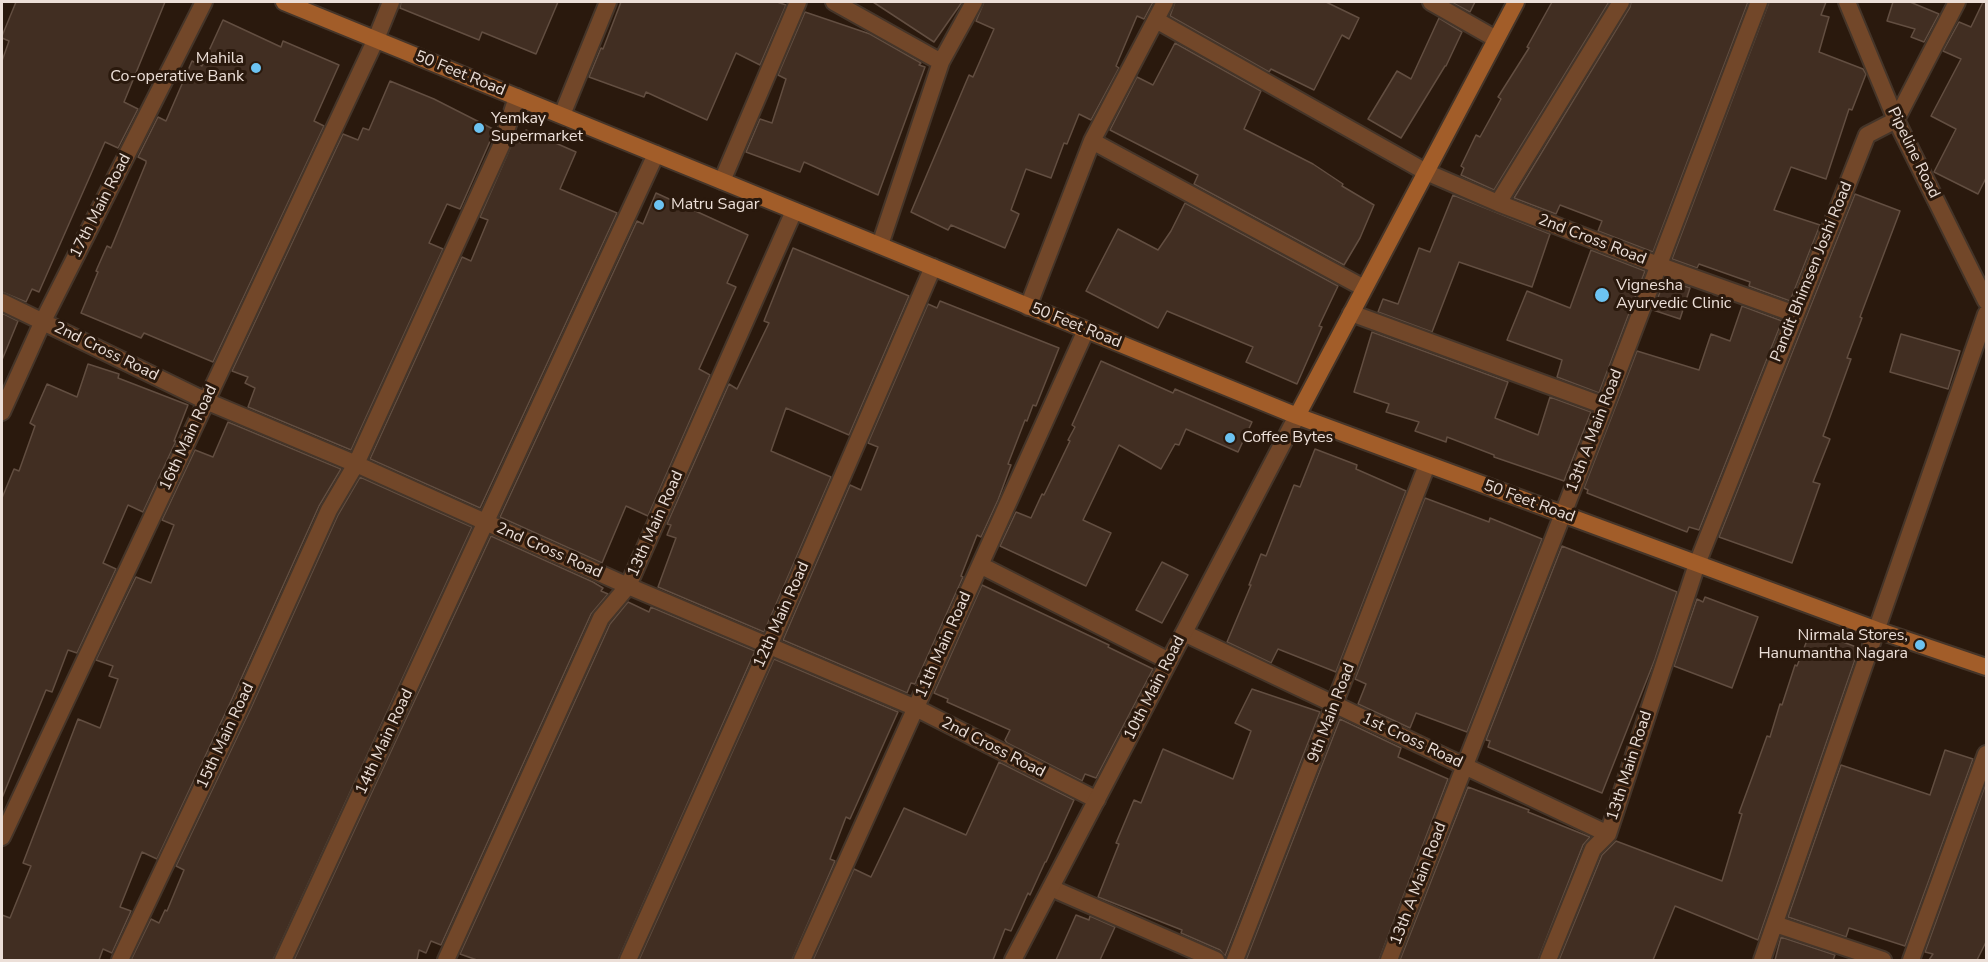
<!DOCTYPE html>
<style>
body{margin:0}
#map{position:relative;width:1988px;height:962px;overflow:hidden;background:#2a190d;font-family:"Nunito Sans",sans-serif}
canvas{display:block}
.frame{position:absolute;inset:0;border:3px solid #ecdfd8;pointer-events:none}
</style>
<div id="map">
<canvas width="1988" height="962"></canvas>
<div class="frame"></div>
</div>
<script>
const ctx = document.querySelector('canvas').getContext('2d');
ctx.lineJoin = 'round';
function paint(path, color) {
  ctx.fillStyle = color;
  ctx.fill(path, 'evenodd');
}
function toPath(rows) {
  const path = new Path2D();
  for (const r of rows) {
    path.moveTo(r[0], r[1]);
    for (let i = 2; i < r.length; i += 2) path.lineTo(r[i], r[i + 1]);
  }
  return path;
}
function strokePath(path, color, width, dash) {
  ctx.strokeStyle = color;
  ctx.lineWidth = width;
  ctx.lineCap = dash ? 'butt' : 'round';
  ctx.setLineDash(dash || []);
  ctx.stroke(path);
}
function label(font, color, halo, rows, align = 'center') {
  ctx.font = font + ' "Nunito Sans",sans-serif';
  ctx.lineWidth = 6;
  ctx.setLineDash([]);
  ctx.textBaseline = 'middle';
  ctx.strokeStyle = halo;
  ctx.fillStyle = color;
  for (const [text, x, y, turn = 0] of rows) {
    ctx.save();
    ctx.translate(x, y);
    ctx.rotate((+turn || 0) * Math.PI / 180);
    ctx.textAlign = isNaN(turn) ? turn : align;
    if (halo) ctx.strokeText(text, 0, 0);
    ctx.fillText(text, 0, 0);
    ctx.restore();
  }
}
const building = toPath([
 [16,2,165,2,124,102,138,109,118,148,105,142,39,292,32,289,26,302,2,292,2,61,9,41,2,38,2,36,16,2],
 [401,2,558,2,536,54,482,32,479,40,400,8,401,2],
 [621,2,777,2,786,5,760,65,736,53,707,120,646,92,644,97,589,77,601,48,603,49,621,2],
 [873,2,962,2,934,42,873,2],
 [984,2,1153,2,1144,19,1137,16,1116,66,1119,68,1091,120,1079,114,1067,144,1064,143,1051,178,1026,169,1011,210,1019,214,1005,248,951,225,948,230,911,212,969,75,973,77,994,29,976,21,984,2],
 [1175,2,1326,2,1359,18,1349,39,1342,35,1314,90,1271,69,1269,72,1170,16,1175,2],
 [1451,2,1475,2,1470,12,1451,2],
 [1552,2,1609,2,1494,190,1461,175,1464,168,1461,166,1476,135,1480,137,1501,99,1498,97,1529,48,1527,47,1552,2],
 [1631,2,1748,2,1653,252,1598,231,1602,221,1560,205,1556,214,1514,198,1630,7,1631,2],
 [1769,2,1826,2,1821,15,1829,17,1819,52,1863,69,1866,74,1852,110,1849,109,1826,179,1791,167,1774,210,1820,225,1790,301,1749,286,1750,282,1699,264,1697,268,1672,259,1769,2],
 [1893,2,1910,2,1939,14,1924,42,1911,37,1915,29,1887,21,1893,2],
 [1983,2,1986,2,1986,178,1978,194,1934,172,1956,129,1931,116,1961,59,1943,51,1959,22,1971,27,1983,2],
 [805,12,870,34,921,63,919,65,925,67,878,195,804,162,800,172,746,152,760,119,772,123,786,79,778,75,805,12],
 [1439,18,1462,32,1446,66,1445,66,1401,138,1368,119,1397,71,1411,79,1439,18],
 [223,20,281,47,283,41,339,65,314,121,324,126,213,362,144,333,141,338,81,313,98,272,96,271,107,246,111,248,146,163,146,161,138,157,158,117,166,121,192,61,202,66,223,20],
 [1175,43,1261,91,1244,129,1313,164,1343,184,1342,186,1374,205,1360,238,1344,265,1194,184,1198,175,1110,130,1137,77,1153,85,1175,43],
 [390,81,434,99,495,130,460,209,447,204,429,243,443,249,351,450,248,407,255,388,245,383,248,377,232,371,343,134,358,140,363,128,369,130,390,81],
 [526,130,576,152,560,189,617,213,480,508,370,459,462,257,471,261,488,220,480,217,514,139,521,143,526,130],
 [656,193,748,235,727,283,736,287,699,369,710,375,648,516,626,506,602,563,500,517,637,221,643,224,656,193],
 [1855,194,1900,211,1860,317,1862,318,1847,358,1851,359,1823,436,1830,439,1813,482,1820,484,1792,563,1719,537,1855,194],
 [1453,195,1550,234,1532,287,1459,262,1432,332,1378,312,1383,299,1398,304,1419,248,1430,252,1453,195],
 [1185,203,1338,286,1319,326,1322,327,1297,384,1246,362,1253,347,1167,311,1158,328,1086,291,1118,229,1158,250,1171,231,1185,203],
 [793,248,909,296,849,435,786,408,771,451,831,477,764,632,658,587,676,538,667,535,671,525,667,524,729,384,737,389,769,323,764,321,793,248],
 [1591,250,1645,271,1599,393,1557,377,1562,360,1507,340,1527,291,1570,308,1591,250],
 [1665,279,1690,288,1680,319,1653,310,1665,279],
 [940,301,1059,348,1036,406,1033,405,1027,421,1025,420,1008,464,1011,465,998,500,981,537,977,535,961,576,963,577,915,684,911,683,907,693,783,640,850,485,861,490,878,447,868,443,928,304,937,308,940,301],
 [1742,306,1782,321,1699,530,1689,527,1687,532,1587,493,1588,490,1584,488,1637,351,1699,370,1711,334,1730,341,1742,306],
 [2,313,18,321,2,360,2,313],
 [1372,332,1508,382,1495,418,1538,435,1550,397,1591,412,1564,481,1494,457,1494,455,1447,437,1446,442,1415,431,1419,422,1386,412,1389,404,1354,392,1372,332],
 [1901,334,1960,351,1948,389,1890,372,1901,334],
 [1101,361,1173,393,1175,389,1252,422,1238,452,1186,429,1179,445,1175,444,1161,469,1119,445,1083,520,1111,533,1086,586,1000,546,1016,512,1031,518,1042,494,1044,495,1070,441,1068,440,1075,427,1072,425,1101,361],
 [88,364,119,374,118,378,188,405,174,441,176,441,143,512,128,505,103,563,116,569,77,653,68,650,52,692,46,690,2,798,2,498,14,469,19,471,35,426,30,423,47,384,77,397,88,364],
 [228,422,341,469,319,506,232,699,157,859,142,852,120,907,131,911,112,953,103,949,99,960,2,960,2,915,10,918,31,866,23,863,78,719,100,728,118,679,109,676,113,666,96,660,136,577,151,583,174,525,162,520,195,450,213,457,228,422],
 [1315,449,1357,465,1356,469,1406,491,1336,672,1278,649,1271,663,1227,642,1251,585,1249,585,1261,554,1266,556,1294,485,1300,487,1315,449],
 [360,477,472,527,273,960,131,960,151,919,159,923,165,910,167,911,184,870,176,866,251,708,338,515,360,477],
 [1425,498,1489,522,1490,518,1542,539,1467,732,1416,713,1410,728,1358,704,1366,684,1355,679,1425,498],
 [491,536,593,582,603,588,601,591,608,594,591,614,441,945,431,941,426,953,419,950,417,960,294,960,491,536],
 [1562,546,1677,592,1655,659,1602,793,1488,747,1490,741,1486,740,1562,546],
 [1162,562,1188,575,1162,623,1136,610,1162,562],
 [982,585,1109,645,1108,647,1153,669,1096,778,1085,774,1082,781,1007,743,1005,740,1010,730,947,702,948,699,934,693,982,585],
 [1705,597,1758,617,1732,688,1674,666,1697,599,1703,602,1705,597],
 [628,602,649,612,651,607,755,651,618,960,477,960,460,954,610,624,628,602],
 [1811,630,1859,648,1758,940,1675,906,1653,960,1559,960,1602,855,1616,841,1722,881,1742,814,1739,813,1753,775,1767,736,1770,737,1780,704,1782,705,1795,665,1797,666,1811,630],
 [774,659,898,712,850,819,846,817,830,859,835,861,792,960,639,960,774,659],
 [1252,689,1320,712,1225,956,1220,950,1181,933,1182,930,1098,897,1119,844,1116,843,1134,800,1141,803,1163,749,1233,779,1251,731,1235,723,1252,689],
 [1340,719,1401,748,1398,757,1448,779,1379,960,1246,960,1340,719],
 [1945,750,1973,759,1905,946,1849,928,1846,937,1788,917,1841,765,1930,795,1945,750],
 [999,762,1074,800,1046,862,1045,862,1030,895,1028,893,1011,931,1005,929,993,960,813,960,854,869,871,877,904,808,966,835,999,762],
 [1986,783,1986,942,1977,960,1929,960,1933,954,1925,952,1986,783],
 [1468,787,1529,810,1528,812,1590,837,1583,845,1538,960,1400,960,1468,787],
 [1076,915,1089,920,1090,916,1115,927,1100,960,1056,960,1076,915],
 [1781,937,1835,955,1833,960,1775,960,1781,937]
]);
paint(building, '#412e22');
strokePath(building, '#624e41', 1.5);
const minor = toPath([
 [834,2,941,62],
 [1431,2,1496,39],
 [1156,20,1426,172,1498,203,1658,265,1795,314],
 [562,115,608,2],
 [1092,141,1364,288],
 [722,181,798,2],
 [1498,203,1621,2],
 [880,245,941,62,974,2],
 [2,302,206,401,356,464,628,586,916,708,1097,800],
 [1028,307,1092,141,1165,2],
 [1351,313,1605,406],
 [2,412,43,321,204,2],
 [980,565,1169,661],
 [1184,633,1608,834],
 [2,837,376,39,391,2],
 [1051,888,1216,960],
 [1775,924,1883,960],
 [120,960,242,703,329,510,356,464,501,146,517,97],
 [283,960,656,154],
 [446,960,601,618,628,586,794,211],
 [628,960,769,646,933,267],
 [802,960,1086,330],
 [1235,960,1427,465],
 [1389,960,1605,406,1759,2],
 [1548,960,1593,849,1608,834,1697,564,1867,135,1896,120,1957,2],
 [1762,960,1986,314],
 [1911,960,1986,754]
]);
const tertiary = toPath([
 [1847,2,1896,120,1986,301],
 [1013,960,1297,416]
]);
const secondary = toPath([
 [284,2,1297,416,1877,630,1986,667],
 [1297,416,1516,2]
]);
strokePath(minor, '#453529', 20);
strokePath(tertiary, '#453529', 20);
strokePath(secondary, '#453529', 20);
strokePath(minor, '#724729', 16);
strokePath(tertiary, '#724729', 16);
strokePath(secondary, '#a25d29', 16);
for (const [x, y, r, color] of [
 [256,68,6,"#6cc3f2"],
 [479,128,6,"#6cc3f2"],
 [659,205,6,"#6cc3f2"],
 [1602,295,8,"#6cc3f2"],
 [1230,438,6,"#6cc3f2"],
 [1920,645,6,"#6cc3f2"]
]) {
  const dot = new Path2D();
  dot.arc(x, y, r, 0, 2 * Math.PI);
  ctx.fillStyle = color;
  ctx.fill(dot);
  strokePath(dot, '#2a190d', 2);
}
label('16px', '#ecdfd8', '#2a190d', [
 ["Mahila",244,59,"right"],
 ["Co-operative Bank",244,77,"right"],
 ["Yemkay",491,119],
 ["Supermarket",491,137],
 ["Matru Sagar",671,205],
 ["Vignesha",1616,286],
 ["Ayurvedic Clinic",1616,304],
 ["Coffee Bytes",1242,438],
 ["Nirmala Stores,",1908,636,"right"],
 ["Hanumantha Nagara",1908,654,"right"]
], 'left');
label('16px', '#ecdfd8', '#2a190d', [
 ["50 Feet Road",460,74,22],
 ["Pipeline Road",1913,153,64],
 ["17th Main Road",101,206,-63],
 ["2nd Cross Road",1592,240,21],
 ["Pandit Bhimsen Joshi Road",1812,272,-68],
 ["50 Feet Road",1076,326,22],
 ["2nd Cross Road",106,352,26],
 ["13th A Main Road",1595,431,-69],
 ["16th Main Road",189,438,-65],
 ["50 Feet Road",1529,502,20],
 ["13th Main Road",656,524,-66],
 ["2nd Cross Road",549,551,24],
 ["12th Main Road",782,615,-66],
 ["11th Main Road",944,645,-66],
 ["10th Main Road",1155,688,-63],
 ["9th Main Road",1332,713,-69],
 ["15th Main Road",226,736,-65],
 ["1st Cross Road",1412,741,25],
 ["14th Main Road",385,742,-65],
 ["2nd Cross Road",993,748,27],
 ["13th Main Road",1630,766,-72],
 ["13th A Main Road",1419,884,-69]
]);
</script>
